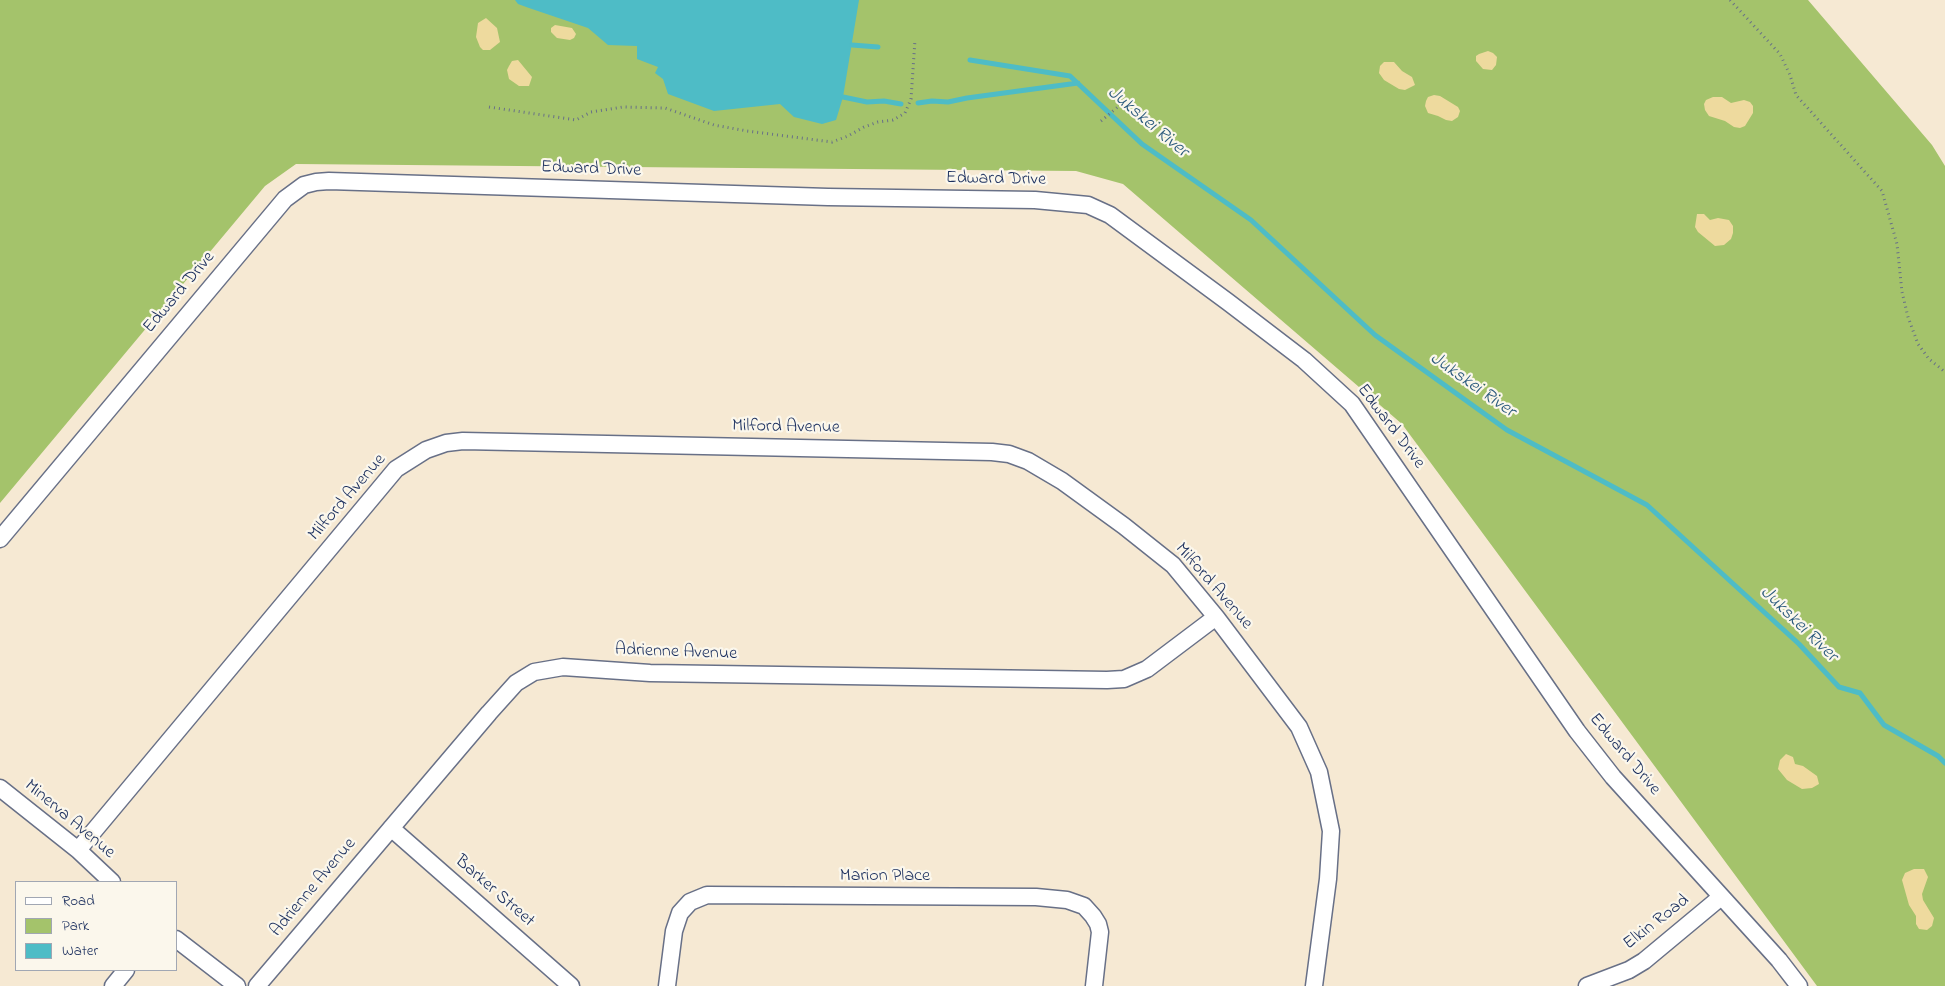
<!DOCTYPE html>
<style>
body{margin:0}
#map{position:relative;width:1945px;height:986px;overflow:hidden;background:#f6e9d3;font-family:"Indie Flower",sans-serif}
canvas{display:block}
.legend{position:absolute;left:15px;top:881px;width:162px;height:90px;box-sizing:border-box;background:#fbf7ec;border:1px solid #a1a7b3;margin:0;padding:6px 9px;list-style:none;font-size:15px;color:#1b2f5e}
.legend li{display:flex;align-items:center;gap:10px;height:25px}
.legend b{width:25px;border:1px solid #a1a7b3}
</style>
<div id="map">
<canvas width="1945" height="986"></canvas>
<ul class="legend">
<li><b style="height:6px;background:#fff"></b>Road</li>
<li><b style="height:14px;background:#a4c36b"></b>Park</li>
<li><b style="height:14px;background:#4ebcc6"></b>Water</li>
</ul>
</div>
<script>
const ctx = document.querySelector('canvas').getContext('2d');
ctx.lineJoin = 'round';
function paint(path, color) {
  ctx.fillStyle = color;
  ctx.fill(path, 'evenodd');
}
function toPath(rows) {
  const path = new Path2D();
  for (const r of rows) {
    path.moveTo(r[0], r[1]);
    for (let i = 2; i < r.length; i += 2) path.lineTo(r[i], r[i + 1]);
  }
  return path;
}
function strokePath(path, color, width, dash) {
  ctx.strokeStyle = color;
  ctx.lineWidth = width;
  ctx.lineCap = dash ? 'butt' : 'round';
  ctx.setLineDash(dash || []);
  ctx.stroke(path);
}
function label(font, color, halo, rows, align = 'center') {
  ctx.font = font + ' "Indie Flower",sans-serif';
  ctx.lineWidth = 4.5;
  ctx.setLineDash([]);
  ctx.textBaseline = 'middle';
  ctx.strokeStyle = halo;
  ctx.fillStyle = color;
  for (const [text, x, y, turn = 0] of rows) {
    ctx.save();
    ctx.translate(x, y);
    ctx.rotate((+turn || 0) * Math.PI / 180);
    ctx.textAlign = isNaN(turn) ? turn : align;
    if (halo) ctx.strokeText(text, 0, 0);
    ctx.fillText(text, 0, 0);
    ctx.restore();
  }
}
paint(toPath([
 [0,0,1808,0,1932,145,1945,166,1945,986,1817,986,1402,424,1123,184,1076,171,296,164,265,186,0,503]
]), '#a4c36b');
paint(toPath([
 [486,18,497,28,500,42,490,50,483,50,480,47,476,37,478,23],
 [555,25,572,28,576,34,574,38,570,40,557,38,551,32,551,28],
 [1488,51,1493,53,1497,57,1496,65,1492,70,1483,69,1476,61,1476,56,1479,54],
 [518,60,532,77,529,86,519,86,509,79,507,70,509,66,512,61],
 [1384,62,1394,62,1402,71,1412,77,1415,85,1405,90,1399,89,1384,80,1379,73,1380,66],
 [1434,95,1440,96,1458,107,1460,111,1458,117,1452,121,1446,120,1438,116,1428,113,1425,106,1426,101,1428,97],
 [1713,97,1722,97,1731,103,1744,100,1750,102,1753,106,1753,113,1745,126,1740,128,1734,127,1725,121,1709,116,1705,110,1704,104,1706,100],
 [1697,214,1704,214,1710,220,1718,218,1729,220,1733,226,1733,233,1731,239,1724,245,1715,246,1698,232,1695,227],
 [1786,754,1793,757,1795,764,1803,766,1817,776,1819,784,1812,788,1802,789,1787,780,1778,769,1780,760],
 [1914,869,1924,869,1928,877,1922,894,1923,900,1934,918,1932,926,1927,930,1919,929,1916,924,1916,916,1909,905,1902,880,1905,873]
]), '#eeda9e');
paint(toPath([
 [515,0,859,0,843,97,836,120,822,124,794,117,780,104,714,111,668,94,663,79,655,73,658,67,637,59,637,46,608,45,588,28,529,8,518,4]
]), '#4ebcc6');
strokePath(toPath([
 [852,45,878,47],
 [970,60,1070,76,1142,144,1251,220,1375,335,1507,430,1647,505,1799,644,1839,687,1860,693,1884,725,1938,756,1945,763],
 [843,97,867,102,884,101,901,104],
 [918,103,932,101,948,102,967,98,1078,83]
]), '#4ebcc6', 5);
const street = toPath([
 [0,539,285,199,304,185,316,182,329,181,828,197,1035,200,1088,205,1110,215,1228,302,1304,360,1352,404,1577,731,1613,777,1779,960,1799,986],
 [0,788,78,850,112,882],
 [391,828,571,986],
 [78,850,396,469,426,450,446,443,463,441,992,452,1009,454,1028,461,1062,481,1124,526,1173,565,1216,617,1299,727,1319,772,1331,831,1328,879,1314,986],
 [176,939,237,986],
 [113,986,126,970],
 [257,986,489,713,516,683,534,672,563,667,650,673,1107,680,1124,679,1147,669,1216,617],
 [667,986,674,931,680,913,690,902,707,895,1036,897,1067,900,1084,906,1093,916,1098,924,1100,932,1094,986],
 [1587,986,1629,970,1644,961,1721,897]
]);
strokePath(street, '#687087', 19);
strokePath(toPath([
 [1730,0,1780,54,1790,75,1796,95,1882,191,1897,244,1902,292,1908,317,1918,344,1929,359,1945,372],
 [489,107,576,120,591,112,623,107,665,108,714,125,747,131,832,142,848,136,864,127,878,122,893,120,905,113,911,99,915,40],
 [1101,121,1125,101]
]), '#687087', 3, [1, 4]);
strokePath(street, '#fff', 16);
label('18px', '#1b2f5e', '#fbf7ec', [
 ["Edward Drive",591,170,2],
 ["Edward Drive",996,180,1],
 ["Edward Drive",180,293,-50],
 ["Edward Drive",1390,427,53],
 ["Milford Avenue",786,428,1],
 ["Milford Avenue",348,498,-49],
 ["Milford Avenue",1213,587,49],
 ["Adrienne Avenue",676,653,2],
 ["Edward Drive",1624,755,50],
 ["Minerva Avenue",69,820,40],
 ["Marion Place",885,877],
 ["Adrienne Avenue",314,888,-50],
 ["Barker Street",494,892,41],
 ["Elkin Road",1657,923,-38]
]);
label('italic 19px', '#2a597d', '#fbf7ec', [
 ["Jukskei River",1147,123,40],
 ["Jukskei River",1472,386,35],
 ["Jukskei River",1798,625,44]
]);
</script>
